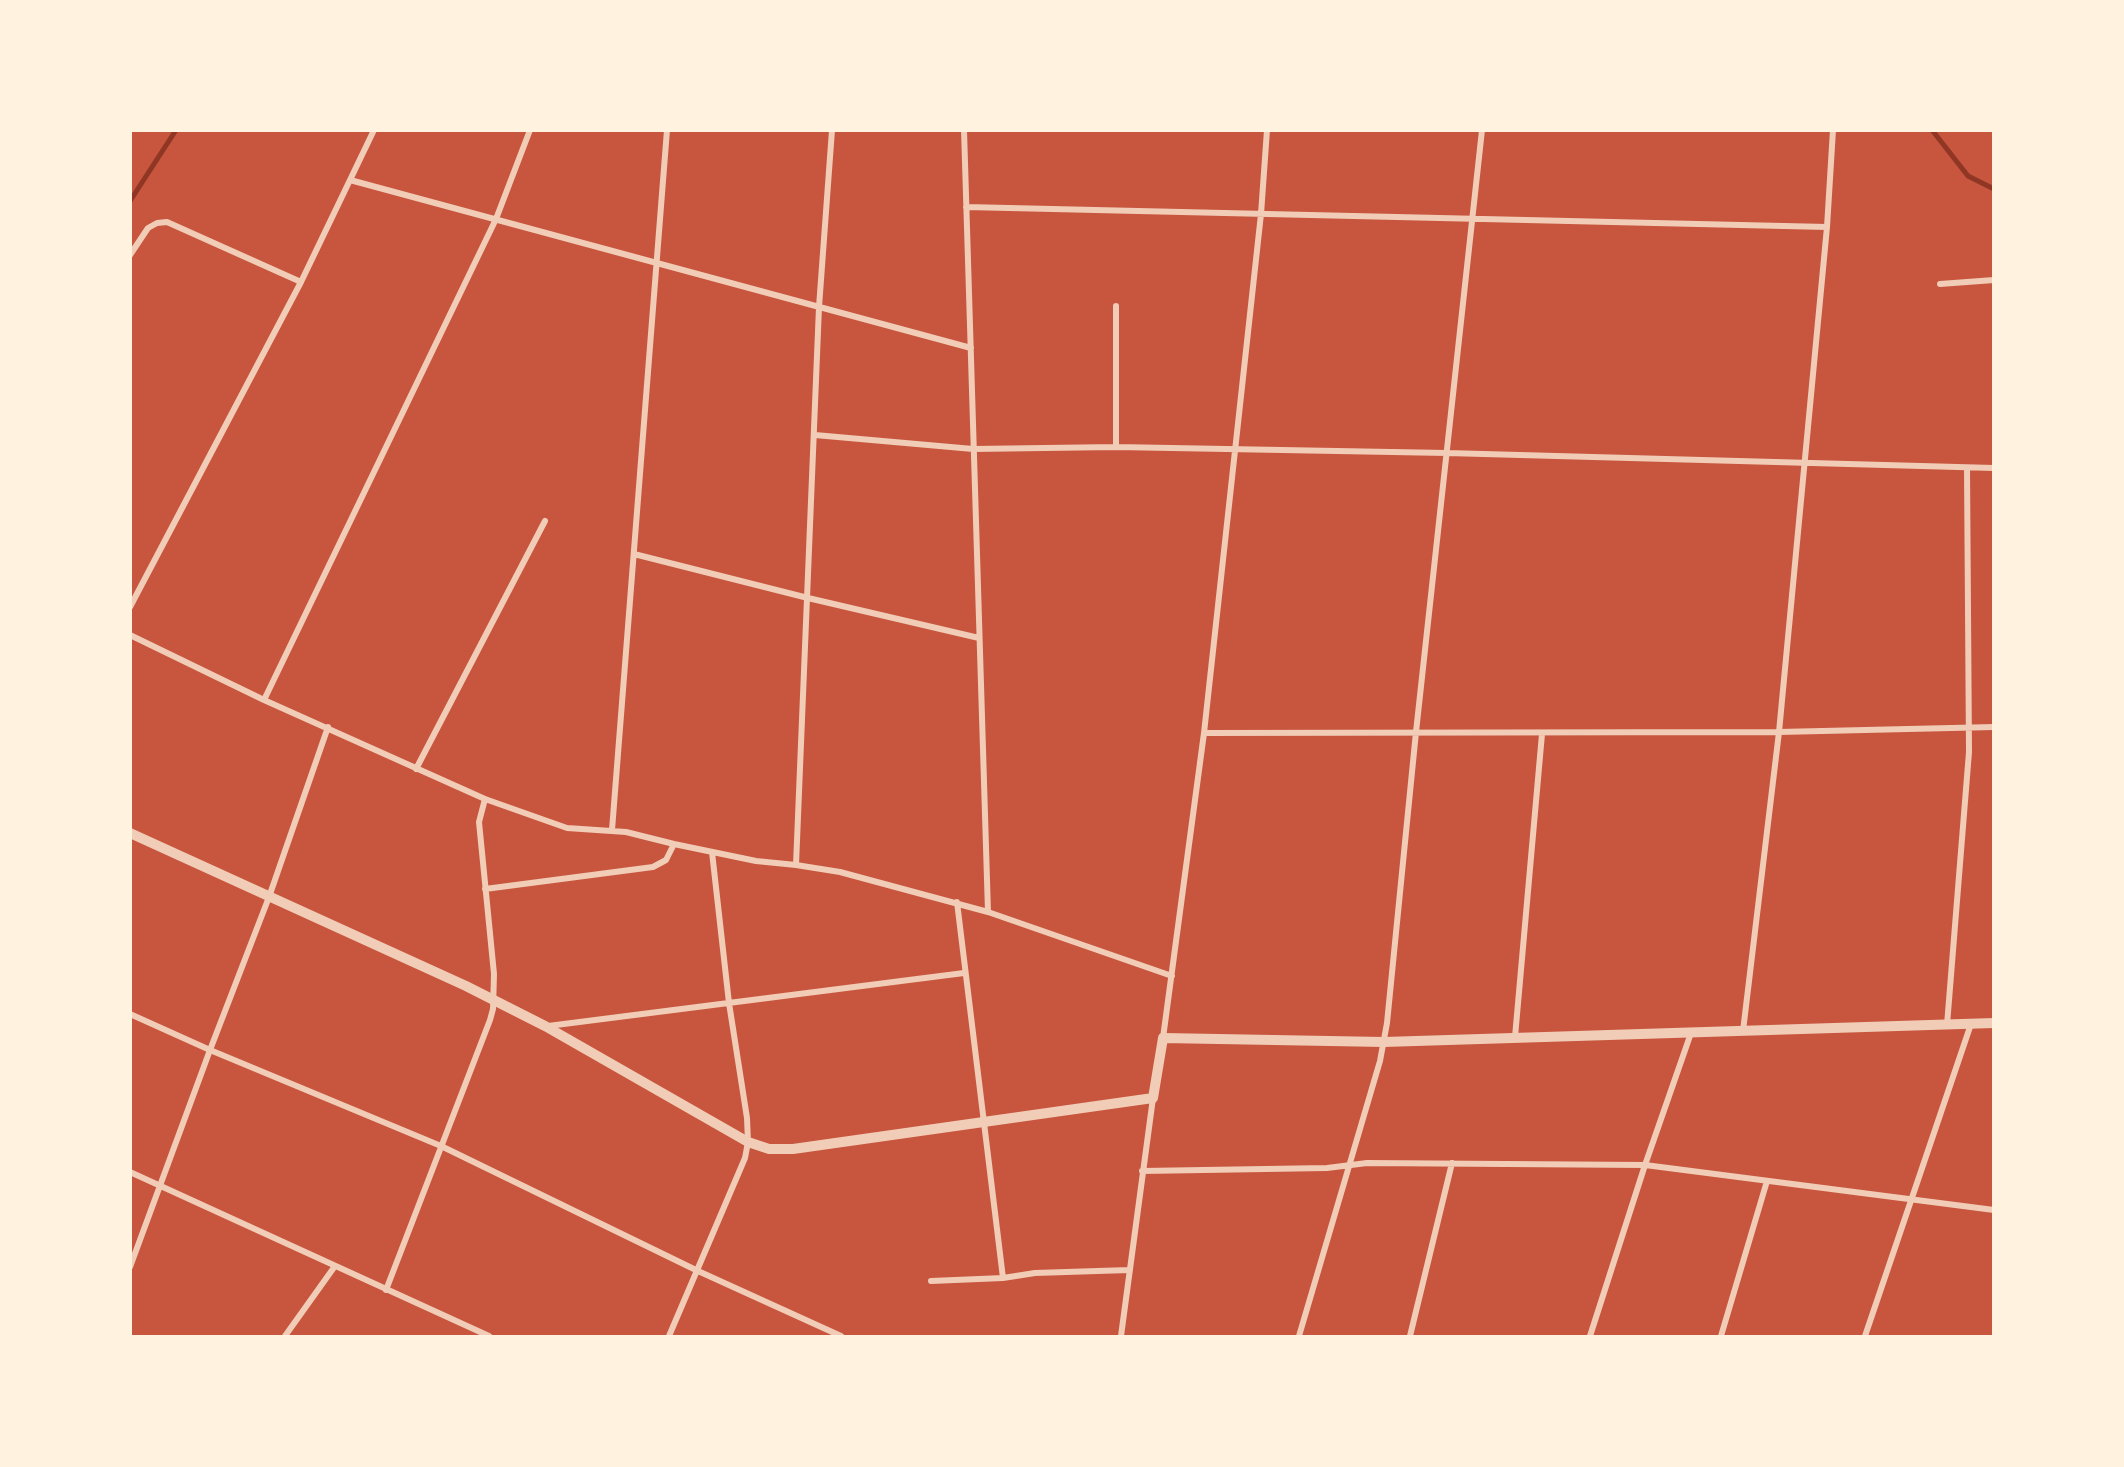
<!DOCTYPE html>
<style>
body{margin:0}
#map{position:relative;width:2124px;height:1467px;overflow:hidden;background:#c8553d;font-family:Rubik,sans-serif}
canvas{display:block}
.frame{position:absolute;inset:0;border:132px solid #fff3e0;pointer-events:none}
</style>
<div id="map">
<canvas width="2124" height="1467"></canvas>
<div class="frame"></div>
</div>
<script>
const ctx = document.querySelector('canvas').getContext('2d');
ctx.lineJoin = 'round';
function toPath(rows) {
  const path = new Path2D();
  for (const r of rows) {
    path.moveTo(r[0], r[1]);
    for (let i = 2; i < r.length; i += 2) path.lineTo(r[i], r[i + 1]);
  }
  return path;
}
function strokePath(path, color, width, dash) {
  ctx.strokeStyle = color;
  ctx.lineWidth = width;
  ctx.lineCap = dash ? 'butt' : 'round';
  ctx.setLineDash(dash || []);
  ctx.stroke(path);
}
strokePath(toPath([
 [1932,130,1968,176,1994,189],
 [130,201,176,130]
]), '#8f3625', 5);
strokePath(toPath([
 [964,130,988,912],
 [350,180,971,348],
 [966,207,1827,227],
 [130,255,148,228,157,223,167,222,301,282],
 [1940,284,1994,280],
 [1116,306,1116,447],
 [815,435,973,449,1116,447,1447,453,1994,468],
 [634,554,808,598,979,638],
 [130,607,301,282,374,130],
 [130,635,264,700,485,799,567,828,626,832,674,844,756,861,796,865,840,872,988,912,1172,976],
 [264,700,496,219,530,130],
 [1204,733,1779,732,1994,727],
 [416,769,545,521],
 [612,830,667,130],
 [796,865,819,307,832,130],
 [485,889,653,867,666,860,674,844],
 [957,902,1003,1278],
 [130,1014,210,1050,441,1146,698,1271,841,1336],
 [1947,1025,1969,752,1967,468],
 [548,1026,964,973],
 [1743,1031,1779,732,1827,227,1833,130],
 [1515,1037,1542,734],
 [1163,1038,1204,733,1261,214,1267,130],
 [1142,1171,1327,1168,1367,1163,1645,1165,1994,1210],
 [130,1172,489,1336],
 [130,1267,210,1050,269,897,328,727],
 [931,1281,1003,1278,1035,1273,1129,1270],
 [386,1290,490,1020,493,1009,494,974,479,822,485,799],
 [285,1336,335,1266],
 [669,1336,745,1158,748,1142,747,1118,729,1003,712,852],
 [1121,1336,1153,1098],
 [1299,1336,1380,1061,1387,1023,1416,732,1482,130],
 [1410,1336,1452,1163],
 [1590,1336,1645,1165,1691,1033],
 [1721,1336,1767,1181],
 [1865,1336,1971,1024]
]), '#f1ccb7', 6);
strokePath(toPath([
 [130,833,466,986,545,1026,748,1142,769,1149,793,1149,1153,1098,1163,1038,1384,1042,1994,1023]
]), '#f1ccb7', 10);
</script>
